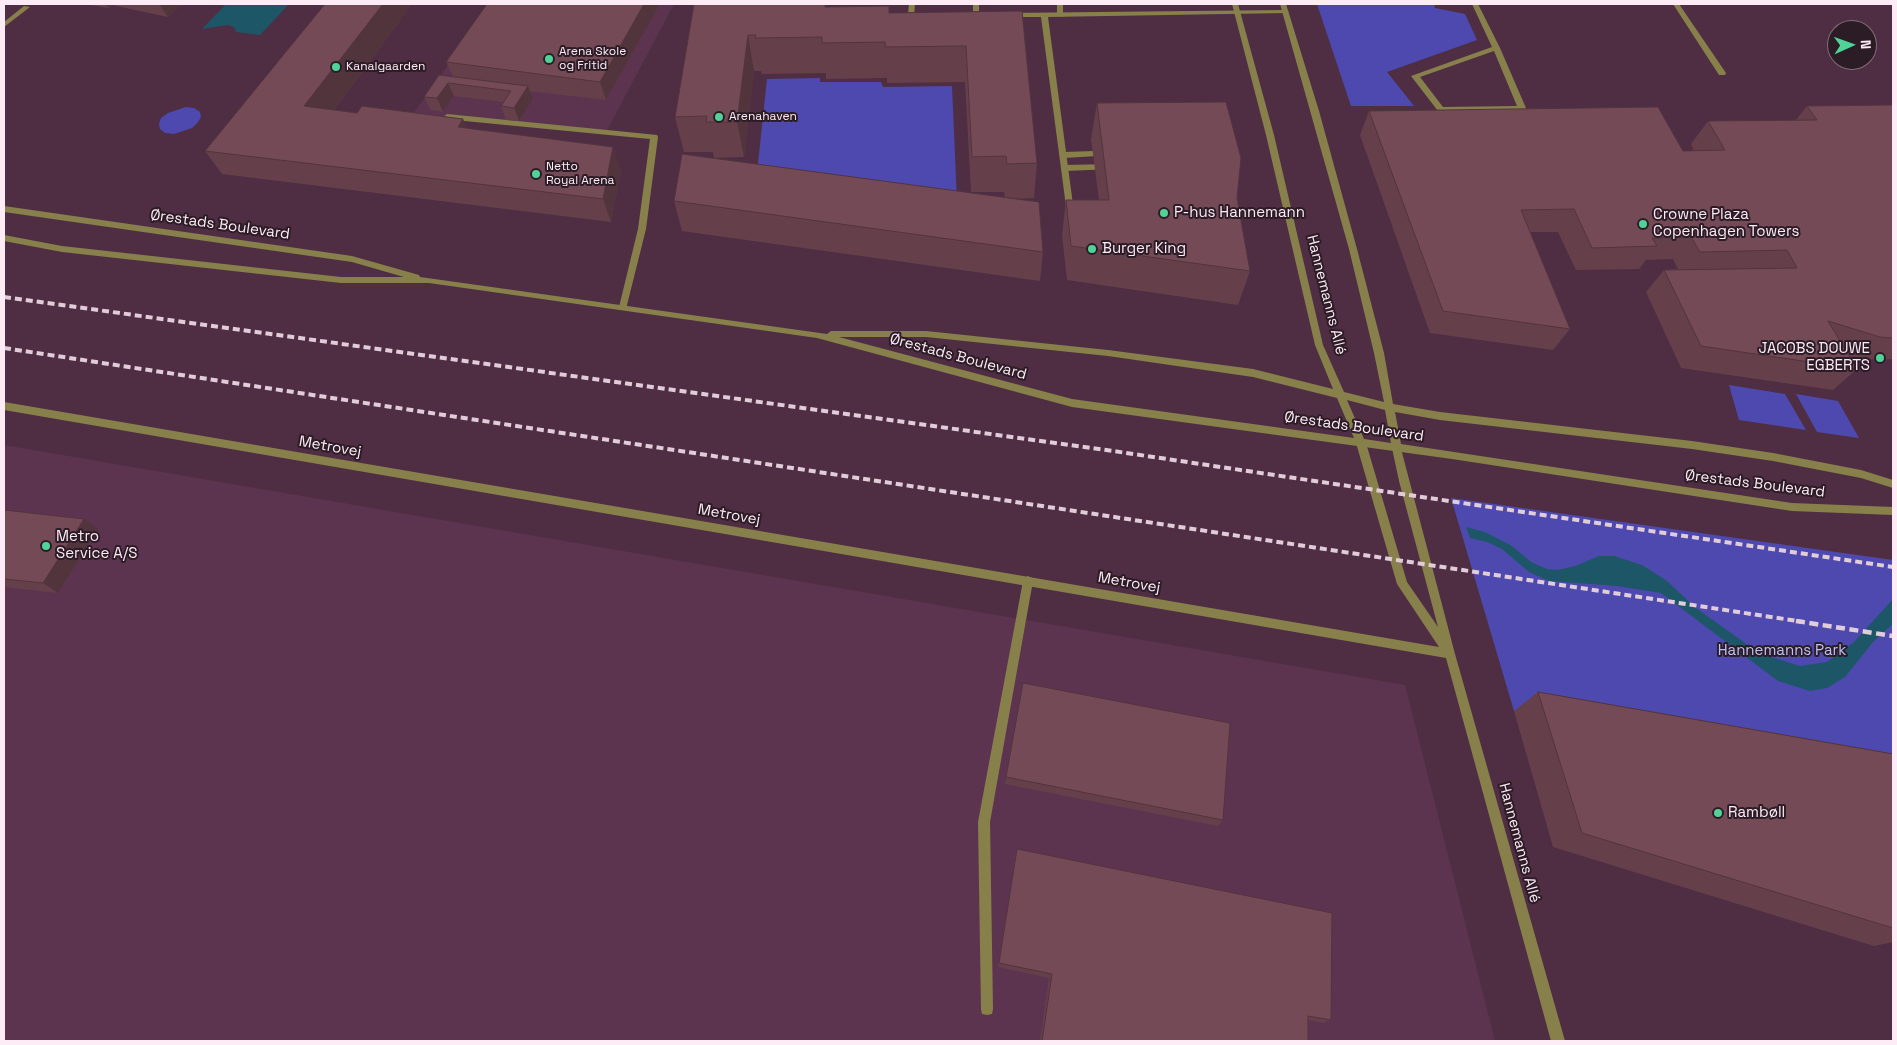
<!DOCTYPE html>
<meta charset="utf-8">
<style>
body{margin:0}
#map{position:relative;width:1897px;height:1045px;overflow:hidden;background:#4f2e44;font-family:"Space Grotesk",sans-serif}
canvas{display:block}
.frame{position:absolute;inset:0;border:5px solid #fdebf6;pointer-events:none}
.north{position:absolute;left:1827px;top:20px;width:50px;height:50px;box-sizing:border-box;background:#2c1c26;border:1px solid #806f79;border-radius:50%;rotate:88deg;font-size:14px;font-weight:700;line-height:20px;text-align:center;color:#fdebf6}
.north::after{content:'';display:block;margin:auto;width:18px;height:22px;background:#50d398;clip-path:polygon(50% 0,100% 100%,50% 72%,0 100%)}
</style>
<div id="map">
<canvas width="1897" height="1045"></canvas>
<div class="frame"></div>
<div class="north">N</div>
</div>
<script>
const ctx = document.querySelector('canvas').getContext('2d');
ctx.lineJoin = 'round';
function paint(path, color) {
  ctx.fillStyle = color;
  ctx.fill(path, 'evenodd');
}
function toPath(rows) {
  const path = new Path2D();
  for (const r of rows) {
    path.moveTo(r[0], r[1]);
    for (let i = 2; i < r.length; i += 2) path.lineTo(r[i], r[i + 1]);
  }
  return path;
}
function strokePath(path, color, width, dash) {
  ctx.strokeStyle = color;
  ctx.lineWidth = width;
  ctx.lineCap = dash ? 'butt' : 'round';
  ctx.setLineDash(dash || []);
  ctx.stroke(path);
}
function label(font, color, halo, rows, align = 'center') {
  ctx.font = font + ' "Space Grotesk",sans-serif';
  ctx.lineWidth = 4;
  ctx.setLineDash([]);
  ctx.textBaseline = 'middle';
  ctx.strokeStyle = halo;
  ctx.fillStyle = color;
  for (const [text, x, y, turn = 0] of rows) {
    ctx.save();
    ctx.translate(x, y);
    ctx.rotate((+turn || 0) * Math.PI / 180);
    ctx.textAlign = isNaN(turn) ? turn : align;
    if (halo) ctx.strokeText(text, 0, 0);
    ctx.fillText(text, 0, 0);
    ctx.restore();
  }
}
paint(toPath([
 [492,4,674,4,605,134,413,114],
 [4,445,1405,685,1495,1041,4,1041]
]), '#5d3450');
paint(toPath([
 [1317,4,1434,4,1435,8,1465,14,1477,40,1387,72,1414,106,1351,106],
 [820,78,820,82,881,82,883,87,952,86,957,202,757,173,767,79],
 [186,107,194,108,200,112,201,117,198,122,192,128,174,134,165,133,160,129,159,124,161,118,168,113],
 [1729,385,1785,394,1806,430,1739,420],
 [1796,394,1838,401,1859,438,1817,432],
 [1451,498,1893,560,1893,778,1514,711]
]), '#4d49af');
paint(toPath([
 [226,4,289,4,260,35,236,32,234,27,227,25,202,29],
 [1466,527,1485,532,1512,546,1531,562,1547,569,1558,570,1575,566,1599,556,1614,556,1642,565,1667,581,1696,608,1759,653,1800,666,1827,662,1854,642,1893,599,1893,624,1873,642,1845,677,1827,688,1810,691,1778,681,1661,593,1617,586,1549,581,1529,572,1502,549,1487,542,1470,538]
]), '#1d5767');
paint(toPath([
 [909,4,915,4,914,16,908,14,909,4],
 [973,4,979,4,979,17,973,15,973,4],
 [1057,4,1063,4,1063,17,1057,15,1057,4],
 [1673,4,1679,4,1726,73,1725,75,1719,75,1673,4],
 [447,114,657,135,658,137,646,229,626,309,620,309,619,307,638,229,650,139,444,119,443,117,447,114],
 [1094,151,1097,152,1097,156,1064,158,1060,155,1064,152,1094,151],
 [1109,164,1113,167,1112,169,1065,171,1061,168,1065,165,1109,164],
 [1028,576,1032,578,1033,581,990,822,993,1009,992,1014,987,1015,982,1014,981,1009,978,822,1023,581,1024,578,1028,576]
]), '#88804b');
paint(toPath([
 [1472,4,1478,4,1500,48,1526,108,1525,110,1438,111,1411,76,1492,47,1472,4],
 [1494,51,1517,106,1443,107,1420,77,1494,51],
 [24,6,30,7,4,27,4,22,24,6],
 [1285,10,1289,12,1287,13,1048,17,1074,212,1070,215,1067,214,1041,17,1008,17,1004,15,1006,13,1285,10],
 [4,402,1439,647,1397,584,1356,443,1358,440,1361,439,1364,440,1366,443,1407,582,1438,627,1399,481,1392,448,1394,445,1400,445,1455,654,1565,1041,1551,1041,1446,658,4,410,4,402]
]), '#88804b');
paint(toPath([
 [1232,4,1238,4,1274,135,1323,345,1344,392,1384,402,1374,353,1349,249,1280,4,1286,4,1319,111,1357,249,1384,353,1393,404,1440,412,1692,441,1773,453,1861,470,1893,480,1893,488,1861,478,1773,461,1692,449,1440,420,1395,412,1401,444,1792,503,1893,507,1893,515,1792,511,1452,459,1072,407,817,338,429,283,341,283,62,252,4,241,4,235,62,246,341,277,404,277,352,262,4,212,4,206,352,256,419,275,420,277,827,334,831,331,926,331,1108,350,1253,369,1333,389,1315,345,1266,135,1232,4],
 [839,337,926,337,1108,356,1253,377,1337,398,1354,438,1072,399,839,337],
 [1347,400,1385,410,1391,443,1364,439,1347,400]
]), '#88804b');
strokePath(toPath([
 [4,297,1113,451,1893,567],
 [4,348,1804,622]
]), '#e1ccd9', 4, [7, 4]);
strokePath(toPath([
 [1796,621,1893,636]
]), '#e1ccd9', 4.5, [9, 4.5]);
paint(toPath([
 [85,4,182,4,168,17,112,5,109,8],
 [325,4,412,4,334,110,467,128,621,170,611,222,222,174,205,151],
 [660,4,606,100,529,91,533,99,519,121,506,120,501,106,504,102,454,96,443,112,431,110,424,97,453,77,446,62],
 [694,4,826,7,889,13,1022,11,1037,163,1034,198,1013,199,1043,252,1040,281,682,231,674,201,1005,198,1004,192,971,192,965,82,887,83,887,78,826,79,826,73,762,74,761,71,754,71,744,157,714,158,713,152,684,152,675,117],
 [1097,103,1237,198,1250,271,1238,305,1067,280,1062,235,1066,200,1099,200,1091,139],
 [1893,105,1893,359,1878,360,1855,358,1850,356,1857,369,1833,390,1681,368,1646,292,1664,270,1678,269,1673,259,1646,260,1639,269,1576,270,1558,232,1530,232,1570,329,1553,350,1430,333,1360,135,1369,111,1683,151,1694,151,1691,144,1708,121,1796,120,1807,106],
 [4,510,84,519,99,529,58,593,4,587],
 [1023,683,1223,820,1218,826,1005,784],
 [1538,692,1893,754,1893,942,1874,946,1553,847,1514,711],
 [1017,849,1331,1020,1323,1023,1308,1020,1308,1041,1040,1041,1049,978,998,967]
]), '#65404b');
paint(toPath([
 [105,4,111,4,112,5,109,8],
 [159,4,182,4,168,17],
 [383,4,412,4,319,130,304,106],
 [644,4,660,4,606,100,600,82],
 [748,35,754,71,744,157,737,122],
 [448,83,454,96,443,112,437,98],
 [528,86,533,99,519,121,514,108],
 [463,119,474,142,458,127],
 [613,147,621,170,611,222,603,199],
 [84,519,99,529,58,593,43,583]
]), '#52343d');
const building = toPath([
 [325,4,383,4,304,106,357,113,362,106,463,119,458,127,613,147,603,199,205,151,325,4],
 [487,4,644,4,600,82,446,62,487,4],
 [694,4,825,4,825,7,889,6,889,13,1022,11,1037,163,1007,164,1006,156,972,157,966,46,885,47,885,42,822,43,822,37,755,38,756,35,748,35,737,122,706,122,707,116,675,117,694,4],
 [439,75,528,86,514,108,501,106,511,91,448,83,437,98,424,97,439,75],
 [1226,102,1241,158,1237,198,1250,271,1071,246,1066,200,1109,200,1097,103,1226,102],
 [1893,105,1893,338,1880,337,1828,321,1857,369,1701,346,1664,270,1797,268,1787,250,1700,252,1691,237,1652,238,1657,246,1592,248,1574,209,1521,210,1570,329,1443,311,1369,111,1658,107,1683,151,1725,150,1708,121,1817,120,1807,106,1893,105],
 [682,154,1039,202,1043,252,674,201,682,154],
 [4,510,84,519,43,583,4,579,4,510],
 [1023,683,1230,723,1223,820,1006,777,1023,683],
 [1538,692,1893,754,1893,928,1582,833,1538,692],
 [1017,849,1332,913,1331,1020,1308,1016,1308,1041,1042,1041,1052,974,999,963,1017,849]
]);
paint(building, '#754a57');
strokePath(building, '#52343d', 1);
for (const [x, y, r, color] of [
 [549,59,5,"#50d398"],
 [336,67,5,"#50d398"],
 [719,117,5,"#50d398"],
 [536,174,5,"#50d398"],
 [1164,213,5,"#50d398"],
 [1643,224,5,"#50d398"],
 [1092,249,5,"#50d398"],
 [1880,358,5,"#50d398"],
 [46,546,5,"#50d398"],
 [1718,813,5,"#50d398"]
]) {
  const dot = new Path2D();
  dot.arc(x, y, r, 0, 2 * Math.PI);
  ctx.fillStyle = color;
  ctx.fill(dot);
  strokePath(dot, '#2c1c26', 2);
}
label('12px', '#fdebf6', '#2c1c26', [
 ["Arena Skole",559,52],
 ["og Fritid",559,66],
 ["Kanalgaarden",346,67],
 ["Arenahaven",729,117],
 ["Netto",546,167],
 ["Royal Arena",546,181]
], 'left');
label('15px', '#fdebf6', '#2c1c26', [
 ["P-hus Hannemann",1174,213],
 ["Crowne Plaza",1653,215],
 ["Copenhagen Towers",1653,232],
 ["Burger King",1102,249],
 ["JACOBS DOUWE",1870,349,"right"],
 ["EGBERTS",1870,366,"right"],
 ["Metro",56,537],
 ["Service A/S",56,554],
 ["Rambøll",1728,813]
], 'left');
label('15px', '#fdebf6', '#2c1c26', [
 ["Ørestads Boulevard",220,225,8],
 ["Hannemanns Allé",1326,295,76],
 ["Ørestads Boulevard",958,357,15],
 ["Ørestads Boulevard",1354,427,8],
 ["Metrovej",330,447,10],
 ["Ørestads Boulevard",1755,484,7],
 ["Metrovej",729,515,10],
 ["Metrovej",1129,583,10],
 ["Hannemanns Allé",1519,843,75]
]);
label('15px', '#bdc2f8', '#2c1c26', [
 ["Hannemanns Park",1782,651]
]);
</script>
